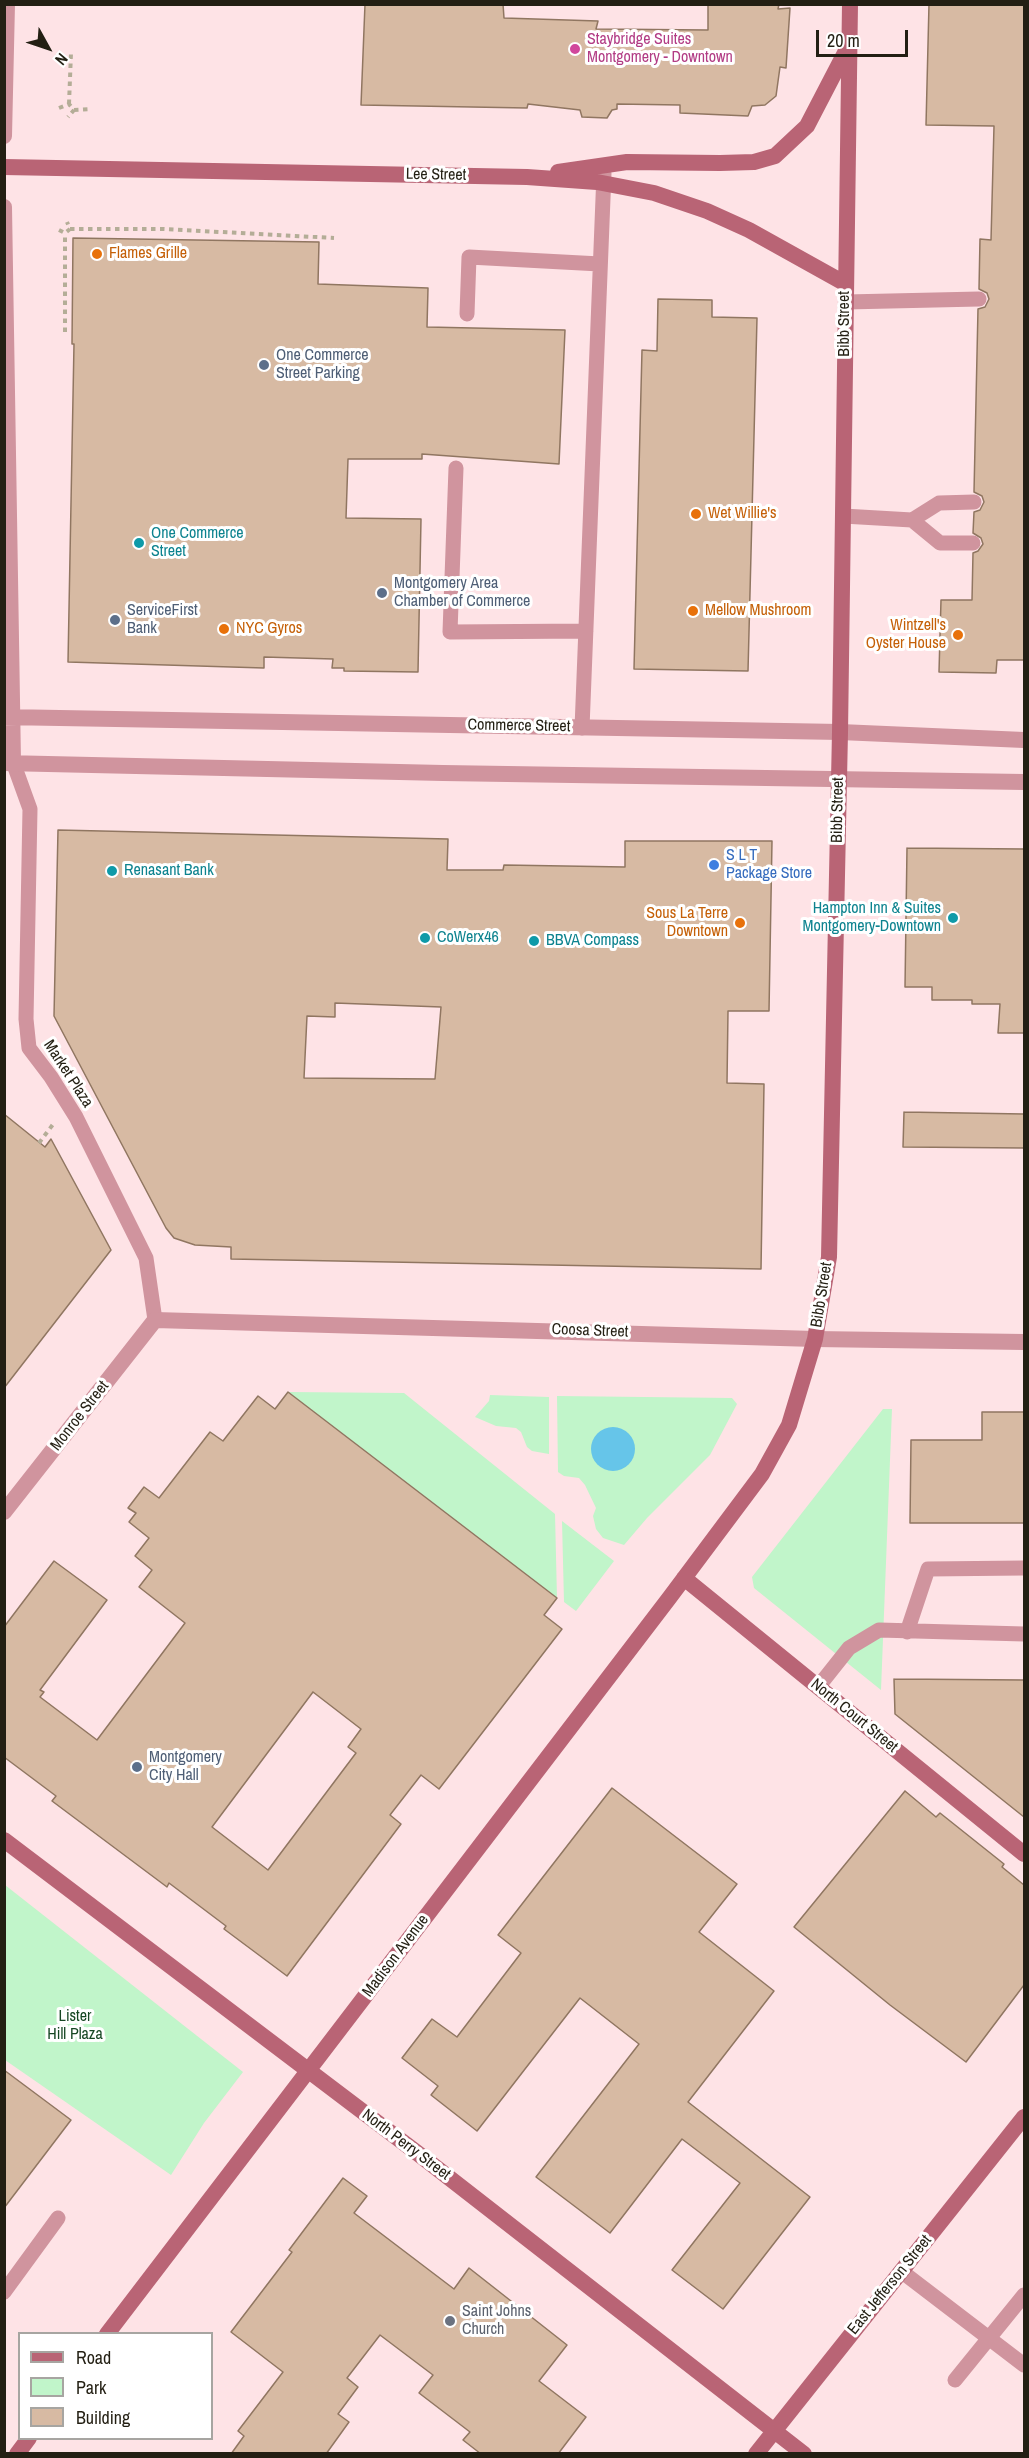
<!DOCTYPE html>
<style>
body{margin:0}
#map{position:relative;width:1029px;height:2458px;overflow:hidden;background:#fdf5da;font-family:"Archivo Narrow",sans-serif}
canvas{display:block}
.frame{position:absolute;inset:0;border:6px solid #231f13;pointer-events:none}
.legend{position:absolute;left:18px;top:2332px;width:195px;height:108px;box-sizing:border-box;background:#fff;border:2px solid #a7a5a1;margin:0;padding:8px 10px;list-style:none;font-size:18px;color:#231f13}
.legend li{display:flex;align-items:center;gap:12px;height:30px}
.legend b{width:30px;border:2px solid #a7a5a1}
.north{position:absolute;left:18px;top:18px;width:60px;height:60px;-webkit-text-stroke:4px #fff;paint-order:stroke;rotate:130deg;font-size:16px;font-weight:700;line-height:24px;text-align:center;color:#231f13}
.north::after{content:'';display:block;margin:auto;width:21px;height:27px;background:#231f13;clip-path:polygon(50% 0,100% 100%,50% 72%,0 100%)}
.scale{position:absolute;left:816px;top:30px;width:92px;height:27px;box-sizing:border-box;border:3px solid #231f13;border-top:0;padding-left:8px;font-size:18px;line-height:21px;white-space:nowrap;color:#231f13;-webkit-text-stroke:4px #fff;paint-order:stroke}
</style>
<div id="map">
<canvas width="1029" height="2458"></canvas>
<div class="frame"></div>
<ul class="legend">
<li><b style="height:8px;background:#b96475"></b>Road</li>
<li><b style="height:16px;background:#c1f5ca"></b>Park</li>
<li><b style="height:16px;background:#d7baa3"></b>Building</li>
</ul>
<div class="north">N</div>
<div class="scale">20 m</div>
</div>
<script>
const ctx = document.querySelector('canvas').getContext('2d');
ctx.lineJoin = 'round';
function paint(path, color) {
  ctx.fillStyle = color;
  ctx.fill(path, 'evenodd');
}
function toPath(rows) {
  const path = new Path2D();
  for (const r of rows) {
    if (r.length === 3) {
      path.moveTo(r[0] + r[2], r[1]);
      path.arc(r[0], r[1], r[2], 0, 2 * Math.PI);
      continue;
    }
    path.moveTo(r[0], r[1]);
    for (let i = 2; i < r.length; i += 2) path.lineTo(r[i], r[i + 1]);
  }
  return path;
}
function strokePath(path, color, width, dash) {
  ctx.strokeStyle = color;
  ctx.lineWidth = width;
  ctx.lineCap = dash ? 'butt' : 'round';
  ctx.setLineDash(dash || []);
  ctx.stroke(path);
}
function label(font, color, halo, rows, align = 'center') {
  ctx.font = font + ' "Archivo Narrow",sans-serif';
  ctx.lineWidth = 6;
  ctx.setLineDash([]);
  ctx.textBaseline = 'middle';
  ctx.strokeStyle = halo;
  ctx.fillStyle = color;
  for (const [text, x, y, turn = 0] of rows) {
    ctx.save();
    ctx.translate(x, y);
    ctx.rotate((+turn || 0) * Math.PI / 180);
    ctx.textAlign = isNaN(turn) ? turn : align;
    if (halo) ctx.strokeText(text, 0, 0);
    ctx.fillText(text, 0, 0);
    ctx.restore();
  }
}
paint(toPath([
 [5,5,1024,5,1024,2453,5,2454],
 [20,2334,212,2334,212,2438,20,2438]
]), '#fee3e6');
paint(toPath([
 [288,1392,404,1393,555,1514,557,1598],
 [490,1395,549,1397,549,1454,532,1451,527,1447,521,1432,516,1428,496,1426,475,1417,489,1401],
 [557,1396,732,1398,737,1404,710,1455,647,1518,624,1545,603,1538,596,1529,593,1516,596,1508,585,1485,579,1478,564,1476,558,1472],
 [883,1409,892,1409,881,1690,754,1588,752,1577],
 [562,1521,614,1561,576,1611,564,1602],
 [5,1885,243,2072,204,2123,171,2175,5,2060]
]), '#c1f5ca');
paint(toPath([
 [613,1449,22]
]), '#66c5e9');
const building = toPath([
 [365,4,503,4,504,18,598,21,596,29,708,30,708,4,779,4,778,9,790,8,786,68,780,67,776,96,765,105,752,106,748,116,680,113,680,105,617,104,617,109,612,110,607,118,582,117,580,110,528,104,527,108,361,105,365,4],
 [929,4,1024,4,1024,660,997,660,996,673,939,672,941,600,972,600,973,553,978,551,983,544,981,538,973,533,974,512,980,510,984,502,982,496,974,492,978,309,985,307,989,299,987,293,979,289,980,239,991,240,994,126,926,125,929,4],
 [73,238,319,242,318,284,428,288,427,327,565,330,559,464,422,454,422,459,348,459,346,518,421,519,418,672,344,671,344,668,332,668,333,659,264,657,264,668,68,662,74,344,72,344,73,238],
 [658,299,712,300,712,317,757,318,748,671,634,669,642,350,657,351,658,299],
 [58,830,448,839,447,870,503,870,504,865,625,867,625,841,772,841,769,1011,728,1011,727,1083,764,1084,761,1269,231,1259,231,1247,195,1245,174,1238,166,1228,54,1016,58,830],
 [335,1003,441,1007,435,1079,304,1078,307,1016,335,1017,335,1003],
 [907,848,1024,849,1024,1033,998,1033,1000,1004,972,1004,972,1000,932,1000,932,987,905,987,907,848],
 [904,1112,1024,1114,1024,1148,903,1147,904,1112],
 [4,1114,45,1147,51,1139,111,1250,4,1388,4,1114],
 [288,1392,557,1598,544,1615,562,1629,439,1789,421,1775,390,1815,401,1824,287,1976,224,1929,226,1926,169,1883,167,1887,52,1801,56,1796,4,1757,4,1627,54,1561,107,1600,40,1690,44,1692,40,1697,97,1740,185,1623,139,1587,152,1570,135,1556,149,1538,129,1522,136,1513,128,1508,144,1487,159,1498,210,1432,223,1441,258,1396,275,1409,288,1392],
 [313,1692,361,1729,348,1747,356,1753,268,1870,212,1827,313,1692],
 [982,1412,1024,1412,1024,1523,910,1523,911,1440,982,1440,982,1412],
 [894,1679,1024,1680,1024,1817,895,1714,894,1679],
 [612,1788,737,1884,699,1932,774,1991,688,2102,810,2197,723,2309,672,2270,740,2183,682,2139,610,2233,536,2177,639,2044,580,1998,477,2131,431,2095,438,2086,402,2058,432,2019,457,2037,521,1953,498,1935,612,1788],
 [905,1791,936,1817,940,1813,1004,1864,1002,1867,1024,1885,1024,1985,966,2062,890,2005,794,1927,905,1791],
 [4,2070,71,2120,4,2208,4,2070],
 [343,2178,367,2196,354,2213,454,2289,469,2268,567,2345,539,2381,586,2417,558,2454,481,2454,463,2440,470,2432,419,2393,433,2375,380,2335,347,2378,358,2387,338,2414,349,2422,326,2454,231,2454,244,2436,238,2431,283,2372,231,2332,292,2252,289,2250,343,2178]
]);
paint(building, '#d7baa3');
strokePath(building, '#907661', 1.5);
strokePath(toPath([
 [69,104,71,53],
 [59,108,69,104,74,110,68,117],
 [74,110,91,109],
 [70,229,164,229,334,238],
 [59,230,65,233,70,229,67,222],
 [65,332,65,233],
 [39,1143,54,1123]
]), '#b4ad97', 4, [4.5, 4.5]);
strokePath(toPath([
 [846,302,979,299],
 [467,314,469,257,600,264],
 [456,468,450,632,586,631],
 [843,516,912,520,940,543,973,543],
 [912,520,939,503,974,502],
 [582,728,604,173],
 [13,762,30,809,26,1019,29,1048,51,1077,76,1117,146,1258,155,1320],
 [907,1632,928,1569,1024,1568],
 [818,1687,849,1648,879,1630,1024,1634],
 [901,2271,1024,2365],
 [4,2292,58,2218],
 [955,2380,1024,2295]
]), '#d0949e', 15);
strokePath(toPath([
 [4,136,7,4],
 [4,207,13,762],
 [4,717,840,732,1024,740],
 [4,763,443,773,1024,782]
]), '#d0949e', 16);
strokePath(toPath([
 [4,1512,155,1320,815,1339,1024,1342]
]), '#d0949e', 16);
strokePath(toPath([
 [4,167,527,177,597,182,654,193,707,211,749,230,846,284],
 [558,172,627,162,720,163,754,162,775,156,807,126,847,49],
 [684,1578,1024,1854],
 [4,1840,416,2152,804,2454],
 [107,2334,670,1597,762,1474,789,1425,815,1339,829,1257,840,732,850,4],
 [17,2454,29,2438],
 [756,2454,1024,2117]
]), '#b96475', 16);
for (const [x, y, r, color] of [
 [575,49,6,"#d1479c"],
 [97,254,6,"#e8710a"],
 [264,365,6,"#5c6f8a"],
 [696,514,6,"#e8710a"],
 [139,543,6,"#0f9aa8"],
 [382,593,6,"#5c6f8a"],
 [693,611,6,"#e8710a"],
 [115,620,6,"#5c6f8a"],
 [224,629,6,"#e8710a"],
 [958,635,6,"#e8710a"],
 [714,865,6,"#3f7fe0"],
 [112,871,6,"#0f9aa8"],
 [953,918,6,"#0f9aa8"],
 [740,923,6,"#e8710a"],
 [425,938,6,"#0f9aa8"],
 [534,941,6,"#0f9aa8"],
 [137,1767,6,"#5c6f8a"],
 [450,2321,6,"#6b7280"]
]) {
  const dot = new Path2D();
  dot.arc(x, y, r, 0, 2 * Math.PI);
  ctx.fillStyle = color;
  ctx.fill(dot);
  strokePath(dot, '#fff', 2);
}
label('16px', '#b23c85', '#fff', [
 ["Staybridge Suites",587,40],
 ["Montgomery - Downtown",587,58]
], 'left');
label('16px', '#231f13', '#fff', [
 ["Lee Street",436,175,1],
 ["Bibb Street",845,324,-90],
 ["Commerce Street",519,726,1],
 ["Bibb Street",838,810,-89],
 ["Market Plaza",68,1074,57],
 ["Bibb Street",822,1295,-81],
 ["Coosa Street",590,1331,2],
 ["Monroe Street",80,1416,-52],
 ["North Court Street",854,1716,39],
 ["Madison Avenue",396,1956,-53],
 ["North Perry Street",406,2145,37],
 ["East Jefferson Street",890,2285,-51]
]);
label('16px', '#c56008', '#fff', [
 ["Flames Grille",109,254],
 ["Wet Willie's",708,514],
 ["Mellow Mushroom",705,611],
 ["Wintzell's",946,626,"right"],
 ["Oyster House",946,644,"right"],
 ["NYC Gyros",236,629],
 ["Sous La Terre",728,914,"right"],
 ["Downtown",728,932,"right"]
], 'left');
label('16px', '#4e5e75', '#fff', [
 ["One Commerce",276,356],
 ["Street Parking",276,374],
 ["Montgomery Area",394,584],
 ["Chamber of Commerce",394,602],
 ["ServiceFirst",127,611],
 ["Bank",127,629],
 ["Montgomery",149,1758],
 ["City Hall",149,1776]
], 'left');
label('16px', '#0d838f', '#fff', [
 ["One Commerce",151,534],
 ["Street",151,552],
 ["Renasant Bank",124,871],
 ["Hampton Inn & Suites",941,909,"right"],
 ["Montgomery-Downtown",941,927,"right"],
 ["CoWerx46",437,938],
 ["BBVA Compass",546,941]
], 'left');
label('16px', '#366cbe', '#fff', [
 ["S L T",726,856],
 ["Package Store",726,874]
], 'left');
label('16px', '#164723', '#fff', [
 ["Lister",75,2017],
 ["Hill Plaza",75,2035]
]);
label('16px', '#5b616d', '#fff', [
 ["Saint Johns",462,2312],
 ["Church",462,2330]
], 'left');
</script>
